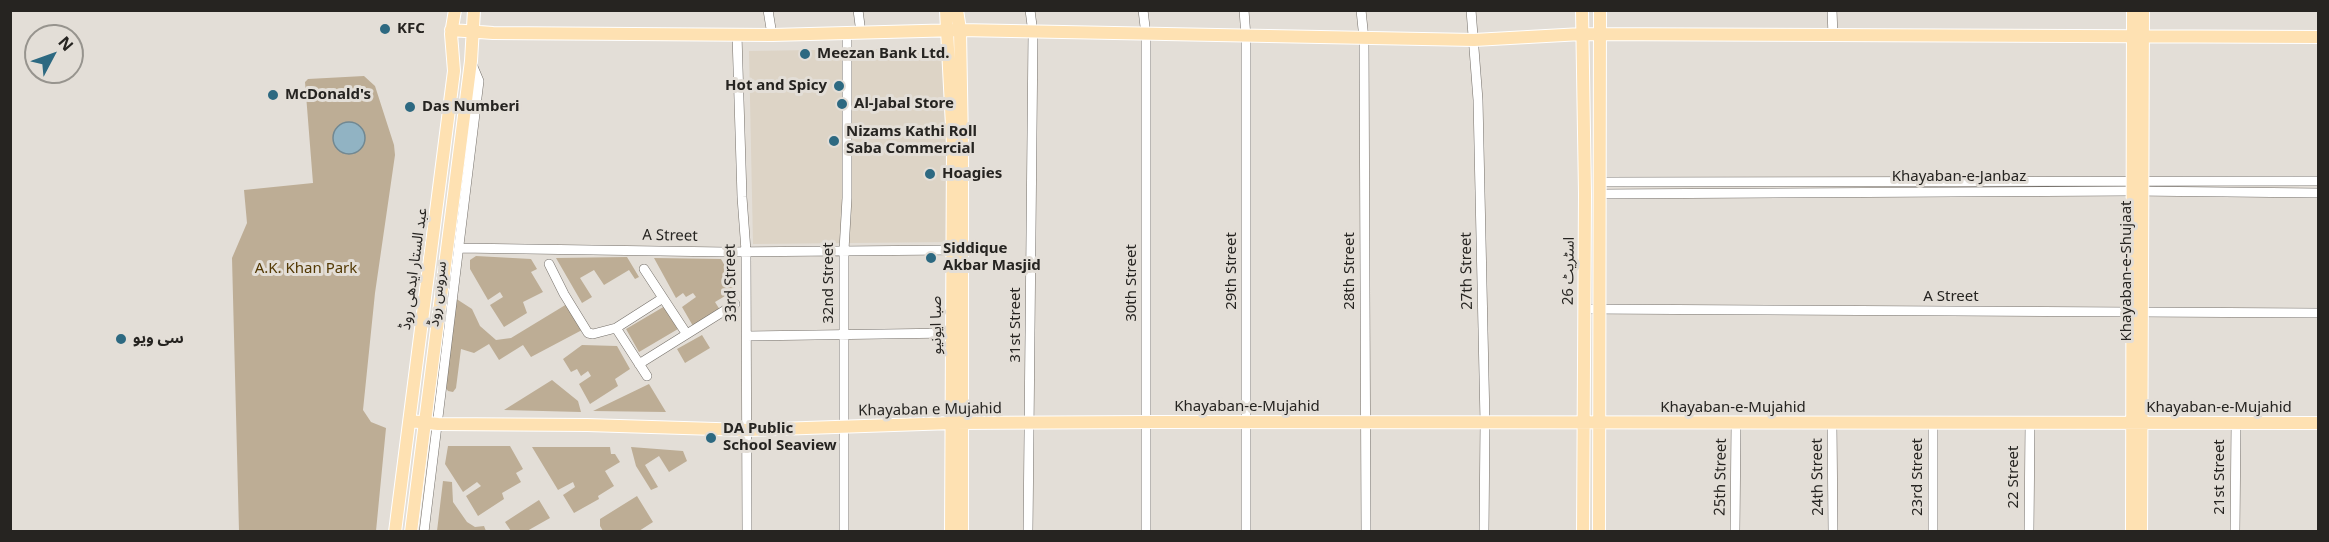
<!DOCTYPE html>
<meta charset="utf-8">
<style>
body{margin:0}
#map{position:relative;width:2329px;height:542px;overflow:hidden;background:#e3ded7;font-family:"Noto Sans",sans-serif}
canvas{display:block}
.frame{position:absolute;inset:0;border:12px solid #262421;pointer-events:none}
.north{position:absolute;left:24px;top:24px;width:60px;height:60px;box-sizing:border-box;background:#e3ded7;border:2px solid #97948e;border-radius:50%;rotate:49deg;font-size:16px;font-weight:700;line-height:24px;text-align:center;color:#262421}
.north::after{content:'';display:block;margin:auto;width:21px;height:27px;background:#2d6981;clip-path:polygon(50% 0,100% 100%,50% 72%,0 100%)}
</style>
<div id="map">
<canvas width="2329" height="542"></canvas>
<div class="frame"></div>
<div class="north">N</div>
</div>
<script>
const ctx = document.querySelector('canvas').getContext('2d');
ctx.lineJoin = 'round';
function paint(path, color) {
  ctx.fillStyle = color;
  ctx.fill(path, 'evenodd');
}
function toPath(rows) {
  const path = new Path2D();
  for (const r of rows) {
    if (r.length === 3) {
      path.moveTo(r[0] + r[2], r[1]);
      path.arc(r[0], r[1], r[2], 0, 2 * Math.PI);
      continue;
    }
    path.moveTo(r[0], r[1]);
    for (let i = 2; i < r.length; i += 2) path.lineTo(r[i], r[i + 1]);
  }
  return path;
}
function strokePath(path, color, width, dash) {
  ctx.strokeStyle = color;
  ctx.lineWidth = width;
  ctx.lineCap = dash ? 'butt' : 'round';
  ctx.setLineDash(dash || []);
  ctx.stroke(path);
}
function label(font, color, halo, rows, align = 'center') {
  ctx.font = font + ' "Noto Sans","Noto Sans Arabic",sans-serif';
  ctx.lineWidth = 6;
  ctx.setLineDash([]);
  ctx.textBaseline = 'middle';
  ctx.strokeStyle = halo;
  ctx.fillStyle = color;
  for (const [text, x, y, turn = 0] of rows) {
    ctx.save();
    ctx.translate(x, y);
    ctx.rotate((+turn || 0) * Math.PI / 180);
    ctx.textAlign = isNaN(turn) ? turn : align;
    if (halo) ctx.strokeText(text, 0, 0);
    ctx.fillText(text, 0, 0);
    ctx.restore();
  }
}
paint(toPath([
 [945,48,949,242,753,244,749,51]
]), '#ddd4c6');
paint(toPath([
 [364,76,375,86,394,145,395,155,375,293,363,410,371,422,386,428,376,531,239,531,232,258,247,223,244,190,313,183,305,82,308,79],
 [476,256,531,259,537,269,531,272,543,292,523,302,527,313,504,327,490,305,503,297,500,292,488,300,470,269,470,260],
 [627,257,639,277,635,279,629,270,604,285,594,270,580,278,592,297,582,303,556,258],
 [654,258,721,259,732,278,729,280,735,290,715,302,720,310,693,326,682,307,696,297,693,293,686,297,683,293,676,298],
 [455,298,472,309,480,326,496,340,511,338,567,304,582,330,531,357,523,345,499,360,489,344,474,353,461,349,456,388,453,392,448,391,446,388],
 [665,306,678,329,639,352,626,329],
 [702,335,710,348,685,363,677,349],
 [582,345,617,346,630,369,615,379,618,386,590,404,579,384,591,376,588,371,581,376,577,369,571,372,563,359],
 [552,380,578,401,581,412,504,410],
 [649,384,666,412,593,411],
 [448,446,510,446,523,469,516,473,521,482,502,493,504,499,478,516,466,496,481,486,477,482,463,492,445,464],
 [532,447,610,447,611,454,615,454,620,462,605,471,614,486,598,496,599,499,574,513,563,495,575,487,573,482,558,490],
 [631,447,683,451,687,461,669,472,659,456,645,465,658,487,651,490,636,466],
 [443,481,452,482,453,502,467,522,475,527,484,526,486,531,437,531],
 [637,496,653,522,639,531,603,531,600,526,600,519],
 [539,500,550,518,527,531,511,531,505,522]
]), '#bdad95');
const water = toPath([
 [349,138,16]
]);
paint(water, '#91b3c3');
strokePath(water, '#718892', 1.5);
const minor = toPath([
 [768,10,772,35],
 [858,10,861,33],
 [1143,10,1146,35,1146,532],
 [1244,10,1246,37,1246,532],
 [1361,10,1364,39,1366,532],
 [1471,10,1478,100,1485,422,1484,532],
 [1832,10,1833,36],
 [737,35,742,197,746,251,747,532],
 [1600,182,2318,181],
 [1599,194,2133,191,2318,193],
 [459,248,726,252,952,250],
 [549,264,564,294,588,333,593,334,616,328,647,376],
 [644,269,663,298],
 [1584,309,2318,313],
 [616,328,663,298,686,333],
 [747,336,952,333],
 [639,364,735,304],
 [1832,423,1833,532],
 [424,532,479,81,471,62],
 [844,532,844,250,847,198,847,34],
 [1028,532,1033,33,1030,10],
 [1735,532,1736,423],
 [1933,532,1933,423],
 [2029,532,2030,423],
 [2235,532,2236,423]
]);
const major = toPath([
 [946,10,953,146,951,532],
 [957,10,960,30,962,146,962,532],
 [1582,10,1585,194,1583,532],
 [451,30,493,33,772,35,960,30,1474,40,1582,34,2318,37],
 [410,421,438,424,587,425,748,430,952,423,1148,422,2318,423],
 [395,532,454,71,451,34,455,10],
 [411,532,471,61,474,10],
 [1599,532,1600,10],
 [2132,532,2133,10],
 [2141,532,2143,10]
]);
strokePath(minor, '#746f69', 10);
strokePath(major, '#fff', 14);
strokePath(minor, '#fff', 9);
strokePath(major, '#fee1b2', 12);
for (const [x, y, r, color] of [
 [385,29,6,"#2d6981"],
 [805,54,6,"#2d6981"],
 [839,86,6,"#2d6981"],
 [273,95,6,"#2d6981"],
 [842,104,6,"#2d6981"],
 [410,107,6,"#2d6981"],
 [834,141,6,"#2d6981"],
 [930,174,6,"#2d6981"],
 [931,258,6,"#2d6981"],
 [121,339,6,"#2d6981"],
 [711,438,6,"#2d6981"]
]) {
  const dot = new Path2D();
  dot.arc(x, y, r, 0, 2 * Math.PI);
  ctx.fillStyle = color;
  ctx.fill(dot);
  strokePath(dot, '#e3ded7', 2);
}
label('bold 15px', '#262421', '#e3ded7', [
 ["KFC",397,29],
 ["Meezan Bank Ltd.",817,54],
 ["Hot and Spicy",827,86,"right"],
 ["McDonald's",285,95],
 ["Al-Jabal Store",854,104],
 ["Das Numberi",422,107],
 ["Nizams Kathi Roll",846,132],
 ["Saba Commercial",846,149],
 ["Hoagies",942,174],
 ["Siddique",943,249],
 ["Akbar Masjid",943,266],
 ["سی ویو",133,339],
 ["DA Public",723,429],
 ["School Seaview",723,446]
], 'left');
label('15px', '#262421', '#e3ded7', [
 ["Khayaban-e-Janbaz",1959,177],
 ["A Street",670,236,1],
 ["عبد الستار ایدھی روڈ",414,269,-82],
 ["29th Street",1232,271,-90],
 ["28th Street",1350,271,-90],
 ["27th Street",1467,271,-91],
 ["اسٹریٹ 26",1569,271,-89],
 ["Khayaban-e-Shujaat",2127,271,-90],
 ["33rd Street",731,283,-91],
 ["32nd Street",829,283,-90],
 ["30th Street",1132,283,-90],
 ["سروس روڈ",438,294,-83],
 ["A Street",1951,297],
 ["صبا ایونیو",937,325,-90],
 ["31st Street",1016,325,-90],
 ["Khayaban-e-Mujahid",1247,407],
 ["Khayaban-e-Mujahid",1733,408],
 ["Khayaban-e-Mujahid",2219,408],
 ["Khayaban e Mujahid",930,410,-1],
 ["25th Street",1721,477,-89],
 ["24th Street",1818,477,-91],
 ["23rd Street",1918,477,-90],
 ["22 Street",2014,477,-90],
 ["21st Street",2220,477,-90]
]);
label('15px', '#533904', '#e3ded7', [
 ["A.K. Khan Park",306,269]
]);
</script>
